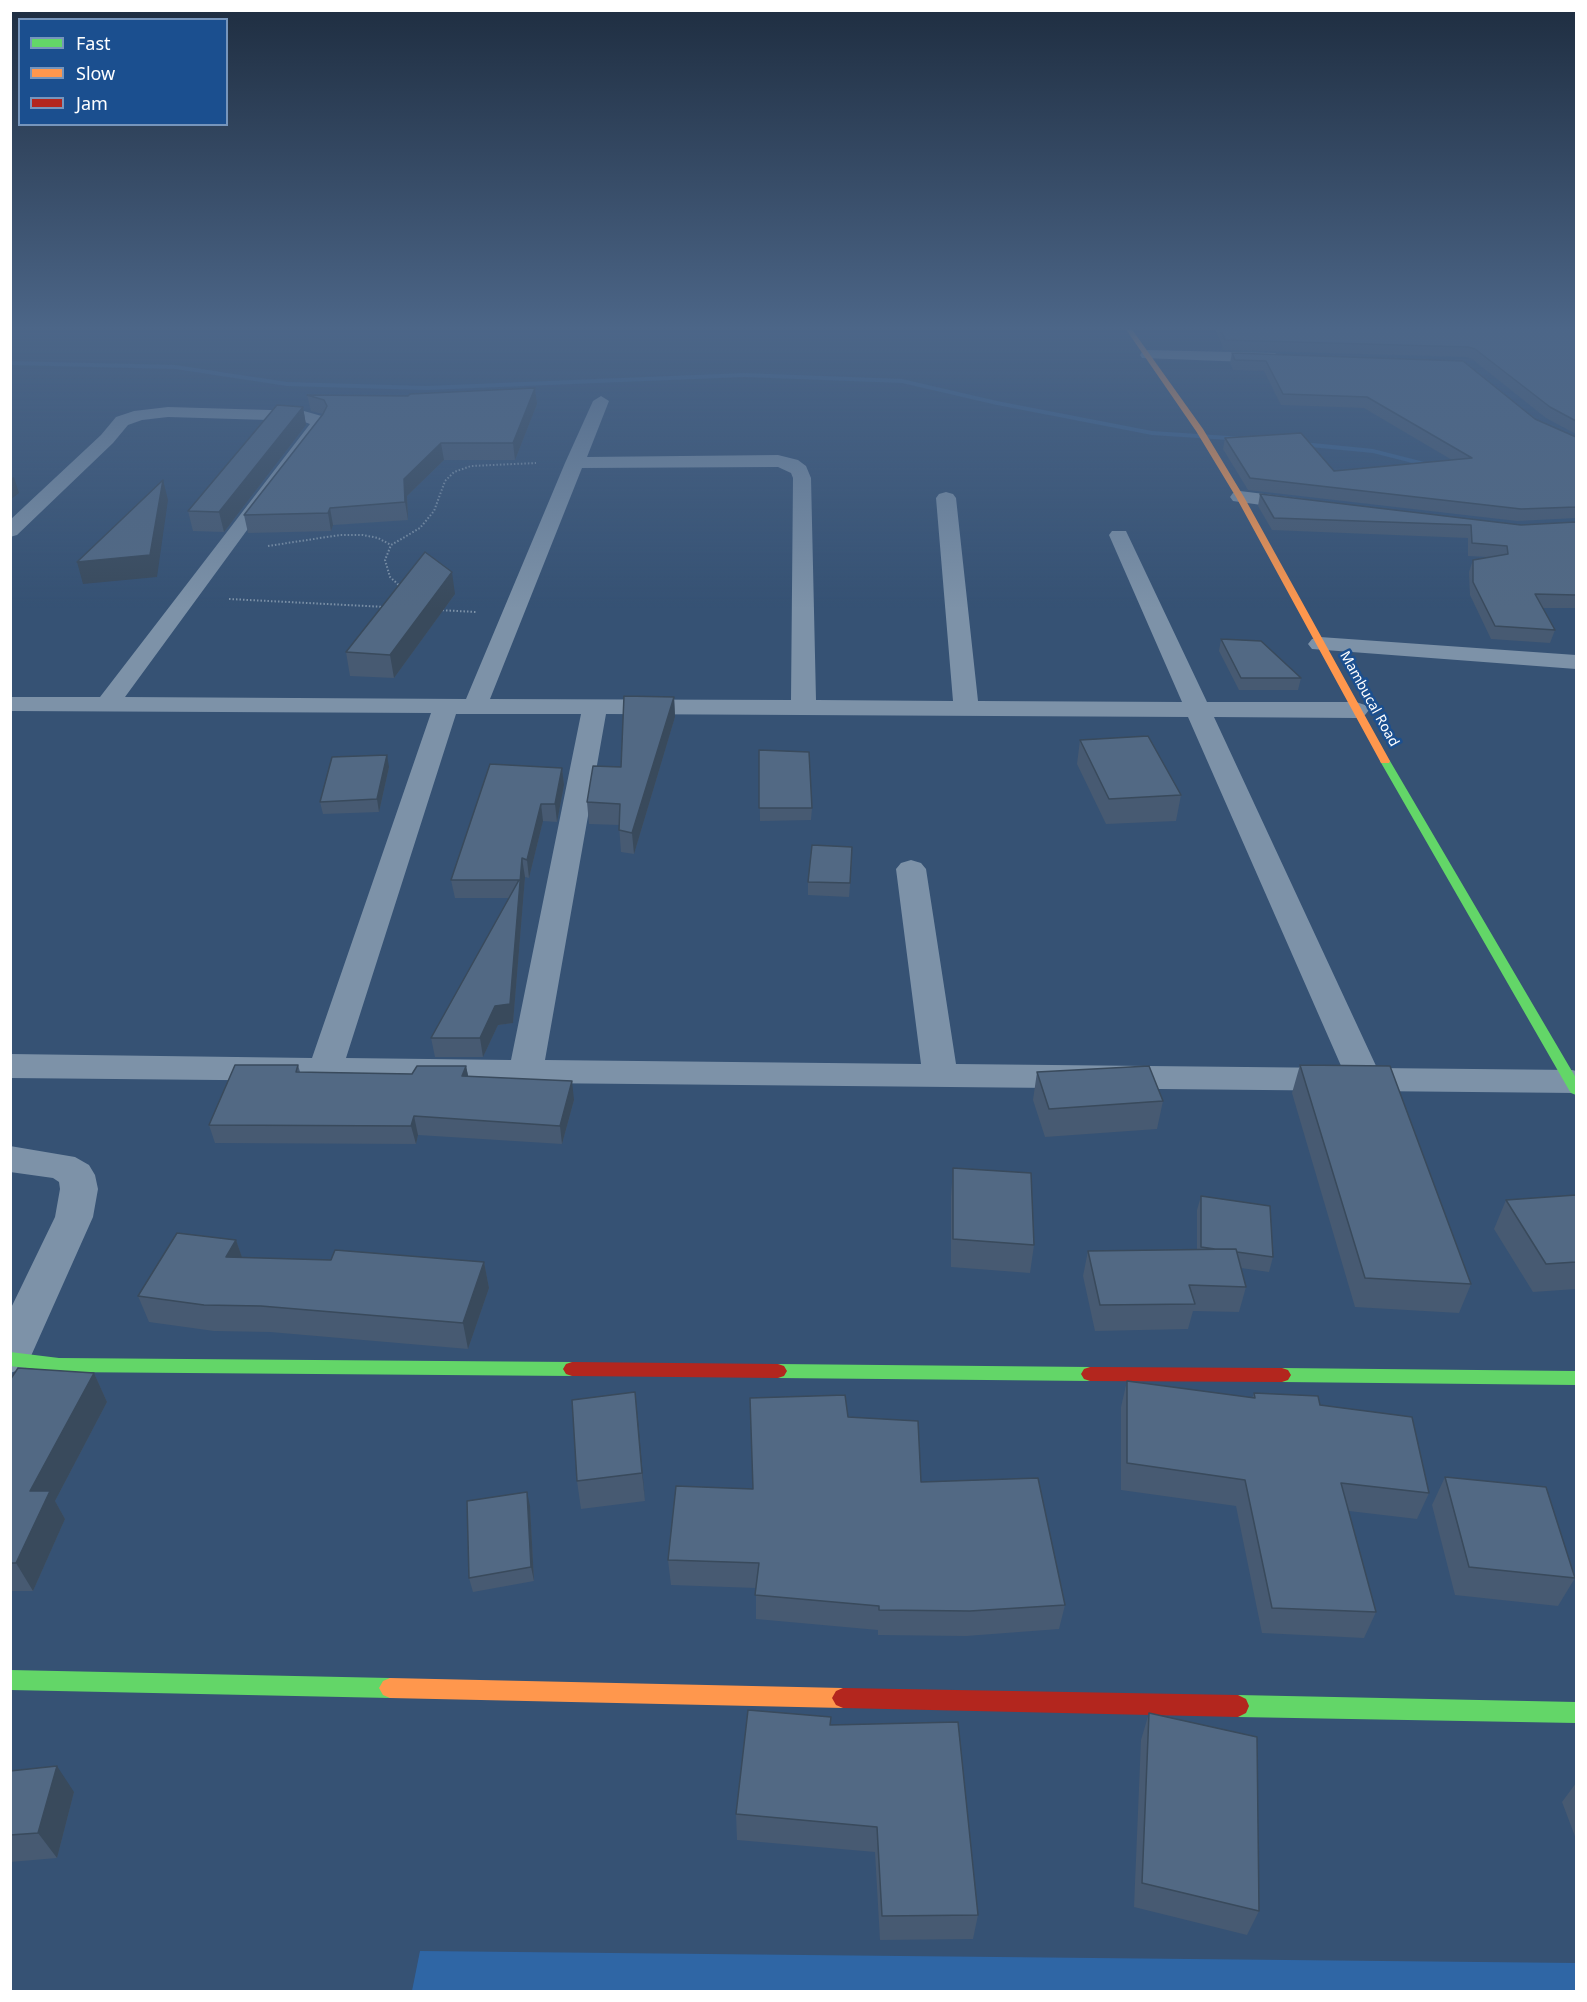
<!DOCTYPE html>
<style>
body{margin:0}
#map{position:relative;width:1587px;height:2002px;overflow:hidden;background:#365274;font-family:"Noto Sans",sans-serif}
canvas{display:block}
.frame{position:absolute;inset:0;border:12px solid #fff;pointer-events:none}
.legend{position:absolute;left:18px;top:18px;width:210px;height:108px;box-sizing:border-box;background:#1b4f8f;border:2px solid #7695bc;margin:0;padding:8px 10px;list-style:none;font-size:18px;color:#fff}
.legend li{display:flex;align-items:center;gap:12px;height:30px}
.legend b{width:30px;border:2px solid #7695bc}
</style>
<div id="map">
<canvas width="1587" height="2002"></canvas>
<div class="frame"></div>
<ul class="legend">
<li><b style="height:8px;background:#63d668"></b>Fast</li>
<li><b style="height:8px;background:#ff974d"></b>Slow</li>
<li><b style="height:8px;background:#b3261e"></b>Jam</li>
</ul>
</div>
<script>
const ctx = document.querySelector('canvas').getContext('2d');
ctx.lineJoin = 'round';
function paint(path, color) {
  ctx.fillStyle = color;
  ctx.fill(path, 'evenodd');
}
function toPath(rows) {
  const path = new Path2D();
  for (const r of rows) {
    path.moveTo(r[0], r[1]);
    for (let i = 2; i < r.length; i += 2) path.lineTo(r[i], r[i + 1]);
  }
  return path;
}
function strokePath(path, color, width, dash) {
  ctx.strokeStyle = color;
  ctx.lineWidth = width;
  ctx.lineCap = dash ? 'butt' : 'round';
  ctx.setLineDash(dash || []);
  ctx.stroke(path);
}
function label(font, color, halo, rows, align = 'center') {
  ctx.font = font + ' "Noto Sans",sans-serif';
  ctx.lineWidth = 5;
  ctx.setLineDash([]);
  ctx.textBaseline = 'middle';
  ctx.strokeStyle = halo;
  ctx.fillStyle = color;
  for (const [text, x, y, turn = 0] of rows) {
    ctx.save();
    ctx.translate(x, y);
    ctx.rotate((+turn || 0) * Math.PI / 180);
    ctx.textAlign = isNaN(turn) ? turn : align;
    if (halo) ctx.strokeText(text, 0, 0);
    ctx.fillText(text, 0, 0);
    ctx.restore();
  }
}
paint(toPath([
 [420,1951,1576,1963,1576,1991,412,1991]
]), '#2f66a5');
paint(toPath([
 [10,361,175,365,287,382,426,386,744,373,902,379,997,401,1152,431,1244,437,1248,439,1244,441,1152,435,997,405,902,383,744,377,426,390,287,386,175,369,10,365,10,361],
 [1292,441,1373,449,1444,467,1440,470,1373,453,1289,445,1288,443,1292,441]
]), '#3b618d');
strokePath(toPath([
 [268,546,340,535,363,535,378,538,391,545],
 [401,587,390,577,385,560,391,545,420,528,434,511,445,481,454,472,471,466,536,463],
 [229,599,386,607],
 [439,610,476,612]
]), '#7d92a8', 2, [1.5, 2]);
paint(toPath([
 [1148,350,1275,353,1283,358,1275,363,1142,358,1140,355,1142,352,1148,350],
 [601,396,609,401,587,457,778,455,798,460,806,466,811,478,816,700,953,701,936,498,939,494,946,492,953,494,956,498,978,701,1182,702,1109,535,1112,531,1126,531,1207,702,1356,702,1365,705,1369,710,1365,715,1356,718,1214,717,1377,1068,1572,1070,1576,1071,1576,1093,10,1078,10,1054,312,1058,431,713,10,711,10,697,100,697,310,424,302,421,168,417,142,420,128,425,113,443,17,535,10,537,10,520,101,435,116,417,134,411,168,407,304,411,325,417,328,421,324,429,299,459,125,697,466,699,565,463,593,401,601,396],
 [778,467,791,473,793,478,791,700,490,699,582,468,778,467],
 [456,714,581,714,511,1060,346,1058,456,714],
 [606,714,1188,717,1342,1068,956,1064,926,869,921,863,911,860,901,863,896,869,921,1064,545,1060,606,714],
 [1240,491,1304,499,1311,501,1314,505,1311,509,1304,511,1233,501,1230,497,1233,493,1240,491],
 [1320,637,1576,655,1576,669,1312,649,1308,644,1312,639,1320,637],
 [10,1146,75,1157,89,1165,95,1175,98,1189,93,1217,31,1356,25,1368,10,1373,10,1310,55,1217,60,1189,59,1182,53,1178,10,1172,10,1146]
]), '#7d92a8');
paint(toPath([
 [1385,758,1390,761,1576,1078,1576,1095,1571,1093,1569,1090,1380,761,1385,758],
 [10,1352,59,1358,572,1362,578,1364,581,1369,578,1374,572,1376,59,1372,10,1366,10,1352],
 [778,1364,1090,1367,1096,1369,1099,1374,1096,1379,1090,1381,778,1378,772,1376,769,1371,772,1366,778,1364],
 [1282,1368,1576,1371,1576,1385,1282,1382,1276,1380,1273,1375,1276,1370,1282,1368],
 [10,1670,390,1678,397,1681,401,1688,397,1695,390,1698,10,1690,10,1670],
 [1238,1695,1576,1702,1576,1723,1238,1717,1230,1713,1227,1706,1230,1699,1238,1695]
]), '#63d668');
paint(toPath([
 [1125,328,1131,328,1203,429,1244,497,1390,761,1389,763,1381,763,1380,761,1236,497,1196,431,1125,328],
 [390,1678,843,1688,850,1691,854,1698,850,1705,843,1708,390,1698,383,1695,379,1688,383,1681,390,1678]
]), '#ff974d');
paint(toPath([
 [572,1362,778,1364,784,1366,787,1371,784,1376,778,1378,572,1376,566,1374,563,1369,566,1364,572,1362],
 [1090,1367,1282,1368,1288,1370,1291,1375,1288,1380,1282,1382,1090,1381,1084,1379,1081,1374,1084,1369,1090,1367],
 [843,1688,1238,1695,1246,1699,1249,1706,1246,1713,1238,1717,843,1708,836,1705,832,1698,836,1691,843,1688]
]), '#b3261e');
paint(toPath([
 [1214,328,1576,328,1576,434,1546,418,1472,359,1466,357,1224,350],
 [1232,353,1535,419,1576,437,1576,518,1517,521,1248,490,1223,449,1225,438,1334,471,1452,460,1364,408,1281,405,1264,371,1233,370,1230,363],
 [535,388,537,404,515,460,444,460,407,496,408,520,333,525,331,531,248,533,244,515,323,414,311,411,307,395,408,396],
 [303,407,306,425,224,532,193,531,188,511],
 [1260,494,1521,525,1576,522,1576,608,1542,608,1555,630,1550,643,1491,639,1470,595,1469,572,1473,560,1488,557,1468,556,1468,538,1272,530,1258,506],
 [455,594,394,678,350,676,346,652],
 [1221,639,1301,678,1298,690,1239,690,1219,651],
 [674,697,675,717,634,854,621,852,619,825,589,824,587,802,621,767],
 [1080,740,1181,795,1176,821,1106,824,1077,764],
 [759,750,812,808,811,820,760,821],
 [389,767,379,812,323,814,320,802],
 [562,768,564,785,557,822,543,821,529,878,525,877,513,1023,498,1025,483,1057,435,1057,431,1038,509,898,455,898,451,880],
 [852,860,849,897,808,895,808,882],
 [298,1065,300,1072,412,1074,466,1066,468,1076,574,1100,562,1144,418,1135,416,1144,215,1143,209,1125],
 [1300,1065,1471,1284,1459,1313,1355,1307,1292,1093],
 [1037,1072,1163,1101,1157,1129,1045,1137,1033,1100],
 [953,1168,1034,1245,1030,1273,951,1267,951,1196],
 [1576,1195,1576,1289,1533,1292,1494,1229,1506,1200],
 [1201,1196,1273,1257,1269,1272,1241,1268,1246,1287,1239,1312,1193,1311,1188,1329,1095,1331,1083,1276,1088,1251,1197,1249,1197,1210],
 [236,1240,242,1258,484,1262,489,1288,468,1349,270,1332,214,1331,149,1322,138,1296],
 [94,1373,107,1402,55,1501,65,1519,33,1591,10,1591,10,1380],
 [1127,1381,1252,1398,1254,1393,1320,1405,1429,1493,1417,1519,1349,1511,1376,1612,1364,1638,1262,1633,1236,1506,1121,1490,1121,1407],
 [635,1392,645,1501,581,1509,577,1481],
 [848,1417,921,1482,1065,1605,1059,1629,966,1636,878,1635,878,1630,756,1619,756,1588,671,1585,668,1560,753,1489],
 [1445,1477,1575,1578,1558,1606,1455,1595,1432,1505],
 [530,1506,534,1581,473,1592,469,1578],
 [1149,1713,1259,1911,1247,1935,1134,1907,1141,1740],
 [830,1725,978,1915,973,1939,880,1940,875,1852,737,1840,736,1814],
 [10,1771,74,1792,57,1858,10,1862],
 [1576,1783,1576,1839,1562,1802]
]), '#475a72');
paint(toPath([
 [535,388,537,404,515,460,513,443],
 [303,407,306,425,224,532,219,512],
 [441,443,444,460,407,496,408,520,405,502,404,479],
 [14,477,19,493,10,500,10,479],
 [163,480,168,500,157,577,83,584,77,562],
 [330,508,333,525,331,531,328,513],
 [452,572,455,594,394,678,390,655],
 [674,697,675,717,634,854,632,833],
 [387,755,389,767,379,812,377,799],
 [562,768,564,785,557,822,555,804],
 [541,804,543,821,529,878,527,860],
 [522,858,525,877,513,1023,498,1025,483,1057,480,1038,495,1006],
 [466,1066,470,1085,462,1076],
 [572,1081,574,1100,562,1144,560,1126],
 [414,1116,418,1135,416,1144,411,1126],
 [236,1240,245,1266,226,1257],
 [484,1262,489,1288,468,1349,463,1323],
 [94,1373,107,1402,55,1501,65,1519,33,1591,16,1563,30,1491],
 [635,1392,638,1420,645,1501,642,1473],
 [527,1492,530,1506,534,1581,531,1567],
 [57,1766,74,1792,57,1858,38,1833]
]), '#394a5c');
const building = toPath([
 [1220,328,1576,328,1576,421,1550,407,1475,349,1468,347,1225,340,1220,328],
 [1232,353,1463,361,1535,419,1576,437,1576,507,1521,509,1250,478,1225,438,1301,433,1334,471,1472,458,1367,397,1283,394,1266,361,1235,360,1232,353],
 [535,388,513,443,441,443,404,479,405,502,330,508,328,513,244,515,323,414,327,406,324,400,307,395,408,396,410,394,535,388],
 [277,405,303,407,219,512,188,511,277,405],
 [163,480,150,555,77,562,163,480],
 [1260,494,1521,525,1576,522,1576,595,1535,594,1555,630,1495,626,1473,582,1473,560,1508,554,1507,546,1472,543,1471,525,1274,518,1260,494],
 [425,552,452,572,390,655,346,652,425,552],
 [1221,639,1261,641,1301,678,1241,678,1221,639],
 [624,696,674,697,632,833,619,830,620,804,587,802,593,766,621,767,624,696],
 [1148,736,1181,795,1109,799,1080,740,1148,736],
 [759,750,809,752,812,808,759,808,759,750],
 [387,755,377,799,320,802,332,757,387,755],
 [490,764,562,768,555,804,541,804,527,860,522,858,510,1004,495,1006,480,1038,431,1038,519,880,451,880,490,764],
 [812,845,852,847,850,883,808,882,812,845],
 [235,1065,298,1065,296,1072,412,1074,417,1066,466,1066,462,1076,572,1081,560,1126,414,1116,411,1126,209,1125,235,1065],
 [1300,1065,1390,1066,1471,1284,1365,1278,1300,1065],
 [1149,1066,1163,1101,1049,1109,1037,1072,1149,1066],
 [953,1168,1031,1173,1034,1245,953,1239,953,1168],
 [1576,1195,1576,1262,1546,1264,1506,1200,1576,1195],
 [1201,1196,1270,1206,1273,1257,1237,1252,1236,1249,1215,1249,1201,1247,1201,1196],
 [177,1233,236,1240,226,1257,331,1260,335,1250,484,1262,463,1323,261,1306,204,1305,138,1296,177,1233],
 [1236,1249,1246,1287,1189,1285,1195,1304,1100,1305,1088,1251,1236,1249],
 [18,1368,94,1373,30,1491,50,1491,16,1563,10,1563,10,1380,18,1368],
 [1127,1381,1255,1398,1254,1393,1318,1396,1320,1405,1412,1417,1429,1493,1341,1483,1376,1612,1272,1608,1245,1480,1127,1463,1127,1381],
 [635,1392,642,1473,577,1481,572,1400,635,1392],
 [845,1395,848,1417,918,1421,921,1482,1038,1478,1065,1605,970,1611,879,1610,879,1606,755,1595,759,1563,668,1560,676,1486,753,1489,750,1398,845,1395],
 [1445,1477,1546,1487,1575,1578,1469,1567,1445,1477],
 [527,1492,531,1567,469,1578,467,1501,527,1492],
 [748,1710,831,1717,830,1725,958,1722,978,1915,882,1916,877,1827,736,1814,748,1710],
 [1149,1713,1257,1737,1259,1911,1142,1883,1149,1713],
 [57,1766,38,1833,10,1835,10,1771,57,1766]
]);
paint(building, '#526984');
strokePath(building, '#394a5c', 1.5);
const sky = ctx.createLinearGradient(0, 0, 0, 609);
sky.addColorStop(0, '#1e2d40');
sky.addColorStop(0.54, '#4c6688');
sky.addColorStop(1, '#4c668800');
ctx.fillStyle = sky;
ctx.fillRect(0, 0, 1587, 609);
label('14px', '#fff', '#1b4f8f', [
 ["Mambucal Road",1369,699,61]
]);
</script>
